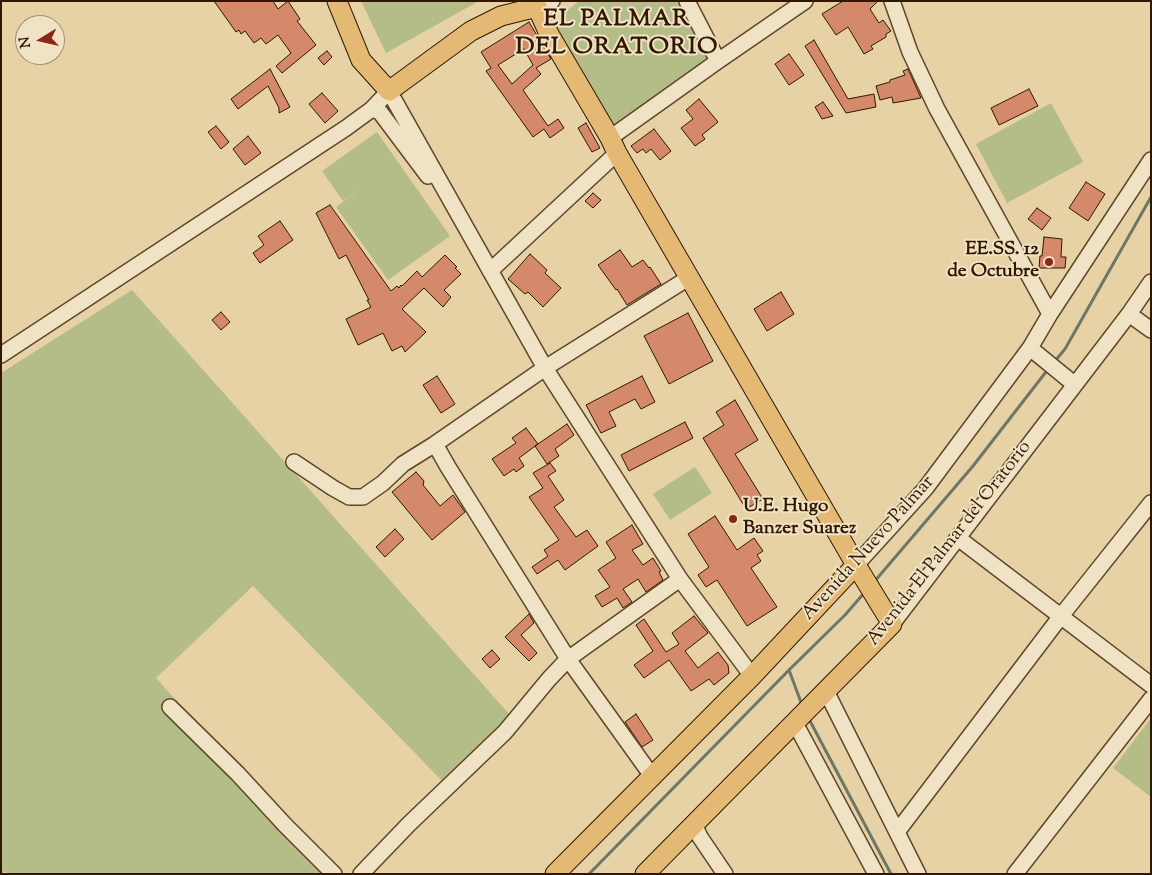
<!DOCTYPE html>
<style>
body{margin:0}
#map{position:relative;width:1152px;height:875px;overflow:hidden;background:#e7d2a6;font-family:"Sorts Mill Goudy",serif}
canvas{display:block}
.frame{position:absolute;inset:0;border:2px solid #311700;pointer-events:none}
.north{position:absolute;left:15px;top:15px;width:50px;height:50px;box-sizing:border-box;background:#efe2c5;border:1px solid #a39176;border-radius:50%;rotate:261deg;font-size:14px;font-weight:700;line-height:20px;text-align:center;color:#311700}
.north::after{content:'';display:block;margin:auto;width:18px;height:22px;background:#8f2418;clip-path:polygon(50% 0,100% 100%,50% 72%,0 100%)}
</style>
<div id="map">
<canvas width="1152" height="875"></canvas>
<div class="frame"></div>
<div class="north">N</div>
</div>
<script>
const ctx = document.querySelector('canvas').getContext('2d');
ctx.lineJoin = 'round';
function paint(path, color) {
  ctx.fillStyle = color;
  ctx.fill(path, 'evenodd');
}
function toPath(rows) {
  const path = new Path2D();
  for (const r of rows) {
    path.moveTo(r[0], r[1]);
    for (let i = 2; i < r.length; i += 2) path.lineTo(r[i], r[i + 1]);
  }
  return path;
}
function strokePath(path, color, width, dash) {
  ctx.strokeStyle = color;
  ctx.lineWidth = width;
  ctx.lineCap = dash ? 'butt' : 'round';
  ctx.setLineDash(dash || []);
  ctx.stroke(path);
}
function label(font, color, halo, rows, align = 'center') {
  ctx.font = font + ' "Sorts Mill Goudy",serif';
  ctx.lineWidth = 4;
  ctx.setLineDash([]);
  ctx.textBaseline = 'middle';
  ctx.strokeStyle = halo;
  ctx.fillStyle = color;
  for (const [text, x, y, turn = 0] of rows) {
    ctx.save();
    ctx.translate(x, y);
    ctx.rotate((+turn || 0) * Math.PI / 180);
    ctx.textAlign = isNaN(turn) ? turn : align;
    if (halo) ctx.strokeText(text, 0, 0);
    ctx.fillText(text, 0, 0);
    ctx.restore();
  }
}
paint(toPath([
 [361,1,479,1,386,53],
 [579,1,679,1,712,60,661,96,611,126,555,31,564,13],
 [1051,103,1083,162,1007,203,976,144],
 [377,132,450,236,388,280,336,207,363,187,343,201,322,171],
 [132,290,510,715,445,784,253,586,156,678,334,874,8,874,5,871,3,874,1,874,1,373],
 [695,467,712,493,670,520,653,494],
 [1151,718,1151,797,1113,768]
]), '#b4bc88');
strokePath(toPath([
 [1055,361,1065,349,1151,197],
 [874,582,973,466,1049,368],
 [789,670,802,705],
 [810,721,891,874],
 [589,874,789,670,845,615,865,592]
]), '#6e7668', 3);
const building = toPath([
 [214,1,273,1,278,9,288,1,300,19,297,21,316,45,282,73,276,66,291,53,278,35,266,44,261,38,254,43,245,31,241,34,239,30,236,32,214,1],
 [843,1,878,1,870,9,879,23,883,20,891,31,886,34,886,37,871,46,873,49,864,54,848,27,836,35,822,14,843,1],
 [529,22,551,59,536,68,541,74,523,90,548,126,558,119,564,128,550,138,544,129,533,137,486,71,491,68,481,52,529,22],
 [524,49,533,65,512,84,498,65,524,49],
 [814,40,848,99,874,94,876,107,846,113,805,46,814,40],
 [327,51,332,57,324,65,318,58,327,51],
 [789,54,804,75,789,85,775,64,789,54],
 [270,69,290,107,279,113,279,108,268,86,238,109,231,99,270,69],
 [908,69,921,98,893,103,892,97,880,100,876,86,890,82,890,80,905,75,903,71,908,69],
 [1029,89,1038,106,999,125,991,108,1029,89],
 [322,93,338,111,325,123,309,104,322,93],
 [699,99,718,122,702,135,705,139,695,146,681,128,693,119,686,110,699,99],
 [823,102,833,116,822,119,815,107,823,102],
 [586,123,600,148,592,152,578,128,586,123],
 [216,126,229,142,221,149,208,132,216,126],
 [654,129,671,151,660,160,651,149,646,153,643,149,637,153,631,146,654,129],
 [248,136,261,153,245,165,233,149,248,136],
 [1086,182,1105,194,1088,221,1069,208,1086,182],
 [593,193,601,200,593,208,585,201,593,193],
 [330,205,391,291,397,286,399,288,401,285,402,286,417,271,422,277,445,255,457,267,455,268,461,274,444,290,451,297,443,307,424,288,402,309,426,332,405,352,402,346,392,351,383,333,358,345,346,319,371,307,367,300,369,300,346,255,339,259,316,213,330,205],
 [1037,208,1051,218,1042,230,1028,219,1037,208],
 [280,221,293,240,260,263,253,253,264,245,258,236,280,221],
 [1044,237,1062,239,1061,257,1066,257,1065,268,1039,268,1040,256,1042,256,1044,237],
 [620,250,632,267,643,260,649,268,650,267,661,284,627,305,617,289,616,290,598,265,620,250],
 [530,254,547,270,545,273,561,288,543,307,528,292,525,294,508,279,530,254],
 [781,292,794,314,767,331,754,309,781,292],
 [221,312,230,322,221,330,212,320,221,312],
 [688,313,713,361,669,384,644,336,688,313],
 [437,376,455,404,441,413,423,385,437,376],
 [642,376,655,402,641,409,635,399,609,412,616,426,601,433,586,405,642,376],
 [735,400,758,440,735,454,763,499,746,509,703,438,724,425,716,412,735,400],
 [685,422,693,438,629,471,621,455,685,422],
 [567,424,574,435,555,449,559,456,547,464,535,446,567,424],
 [526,428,538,444,519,458,524,466,516,472,514,469,504,476,492,459,516,443,512,438,526,428],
 [550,463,556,471,548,476,564,500,554,507,576,537,587,530,598,546,565,570,558,560,537,574,532,567,548,556,544,550,559,540,529,497,543,488,533,473,550,463],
 [416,472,424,481,423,485,440,506,453,495,465,512,432,540,392,492,416,472],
 [715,516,737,550,754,538,763,551,757,555,761,561,751,568,777,607,747,626,717,580,706,587,698,575,709,567,688,534,715,516],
 [632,525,643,544,632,550,643,565,653,558,661,571,659,572,663,580,646,592,638,579,623,589,632,602,623,608,617,598,602,607,595,596,610,587,598,570,616,558,606,542,632,525],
 [395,529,404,539,385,557,376,547,395,529],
 [529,614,534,623,521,635,537,653,529,661,505,637,529,614],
 [694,616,708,633,685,651,698,668,718,652,728,665,729,673,714,685,709,679,691,691,669,660,644,678,634,665,653,651,636,625,644,619,666,652,679,644,672,633,694,616],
 [492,650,500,659,490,668,482,659,492,650],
 [636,714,653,740,642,747,625,722,636,714]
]);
paint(building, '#d4896b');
strokePath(building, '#311700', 1);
const minor = toPath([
 [535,1,537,7,552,1],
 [687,1,718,61],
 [892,1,910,52,937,109,1050,314],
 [372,109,380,112,428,176],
 [610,138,718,61,805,1],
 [490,271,617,153],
 [1129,314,1151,330],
 [1030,348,1074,384],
 [1,355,346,128,372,109,389,91,545,368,680,579,752,676],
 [435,444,448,467,568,659,652,776],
 [294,462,333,488,349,497,363,497,383,483,403,464,435,444,545,368,690,277],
 [958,538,1151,685],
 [856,565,925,489,1030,348,1050,314,1151,160],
 [892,624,1129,314,1151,282],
 [826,691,918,874],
 [170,707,238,774,285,825,334,874],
 [795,723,876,874],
 [694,824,700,837,725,874],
 [897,832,1061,616,1151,503],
 [361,874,409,824,505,732,549,679,568,659,680,579],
 [1015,874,1151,699]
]);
const major = toPath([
 [337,1,361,60,389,91,471,31,501,16,537,7,549,34,610,138,617,153,856,565,892,624,645,874],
 [555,874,752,676,856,565]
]);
strokePath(minor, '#5e462a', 18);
strokePath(major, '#311700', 21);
strokePath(minor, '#efe2c5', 15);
strokePath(major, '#e4b973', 19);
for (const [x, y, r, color] of [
 [1049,262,5,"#8f2418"],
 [733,519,5,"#8f2418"]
]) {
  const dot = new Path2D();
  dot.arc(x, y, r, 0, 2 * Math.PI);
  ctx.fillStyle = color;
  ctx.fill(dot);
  strokePath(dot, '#efe2c5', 2);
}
label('bold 19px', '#311700', '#efe2c5', [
 ["EE.SS. 12",1039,251],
 ["de Octubre",1039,273],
 ["U.E. Hugo",743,508,"left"],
 ["Banzer Suarez",743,530,"left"]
], 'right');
label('19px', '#311700', '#efe2c5', [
 ["Avenida El Palmar del Oratorio",950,544,-52],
 ["Avenida Nuevo Palmar",869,549,-48]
]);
ctx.letterSpacing = '1px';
label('bold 24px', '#311700', '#efe2c5', [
 ["EL PALMAR",617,21],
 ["DEL ORATORIO",617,49]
]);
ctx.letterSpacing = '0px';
</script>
